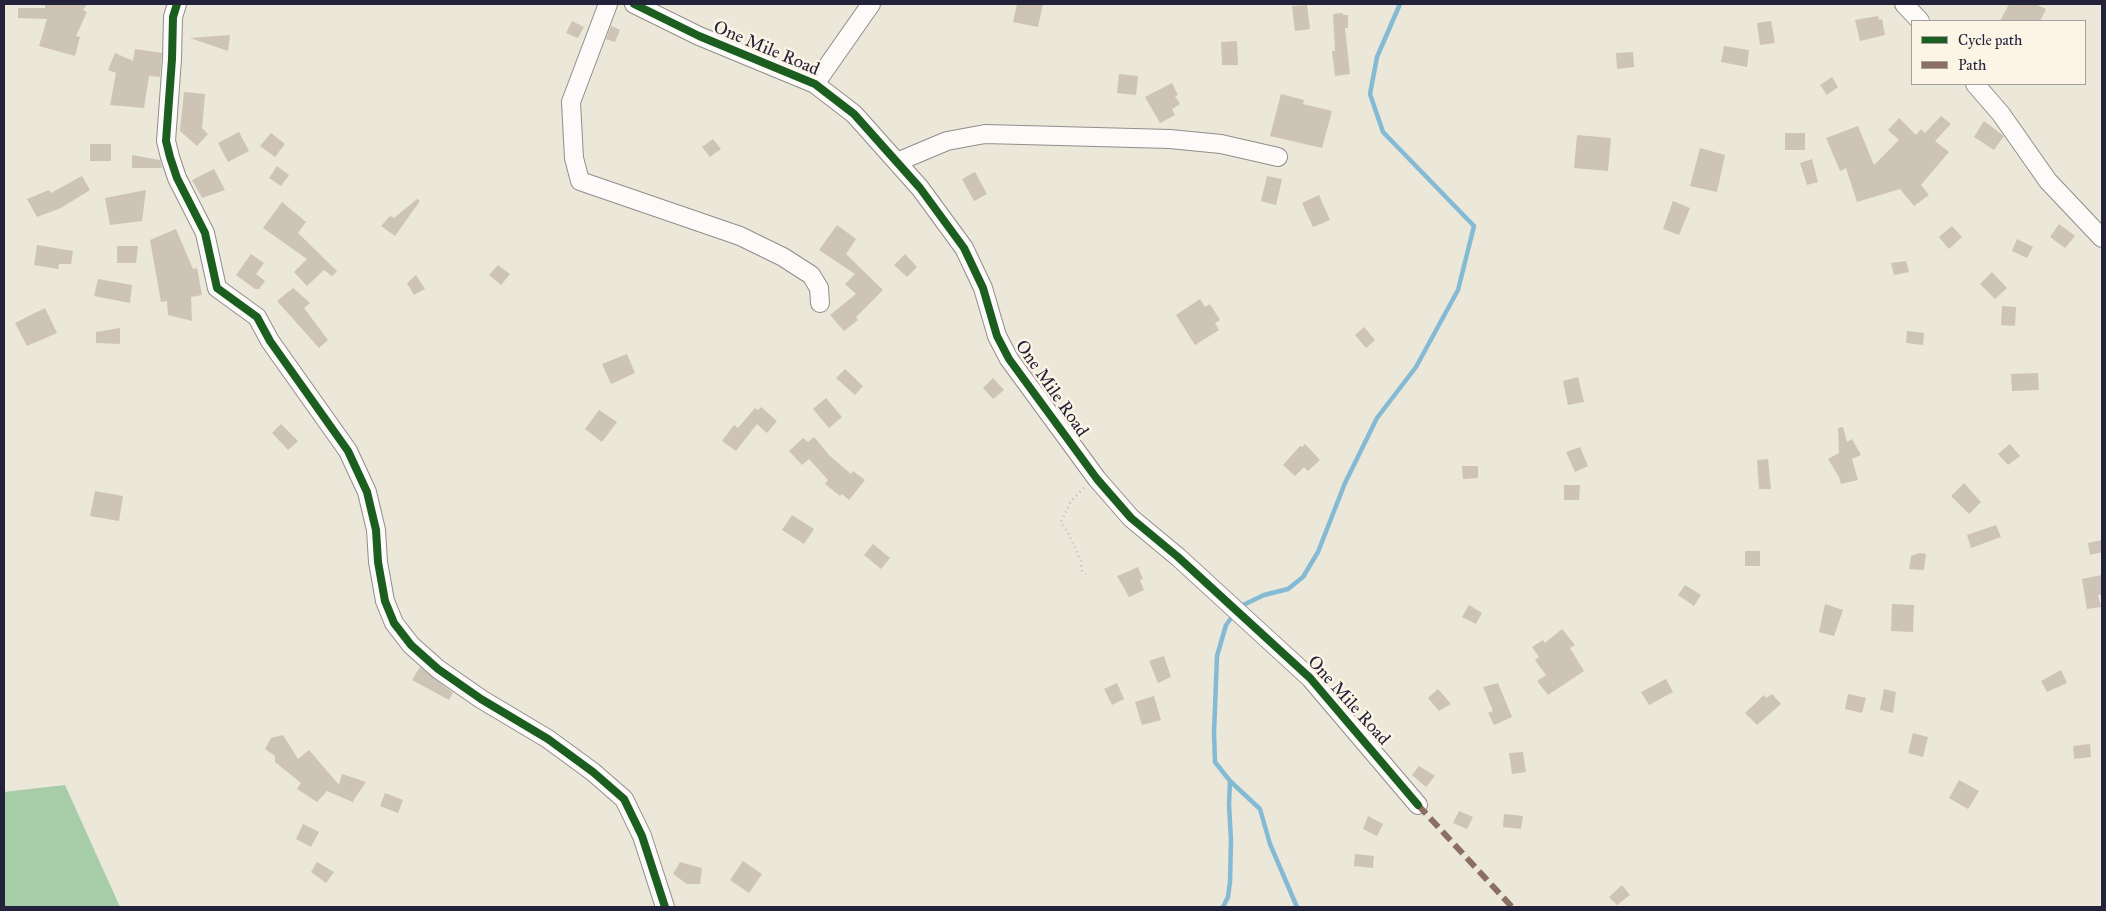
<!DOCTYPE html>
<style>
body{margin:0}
#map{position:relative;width:2106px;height:911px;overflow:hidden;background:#ebe7d9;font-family:"IM FELL Great Primer",serif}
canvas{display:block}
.frame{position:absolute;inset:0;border:5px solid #22223b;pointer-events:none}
.legend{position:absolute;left:1911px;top:20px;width:175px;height:65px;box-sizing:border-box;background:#fcf5e5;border:1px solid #a5a1a1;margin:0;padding:6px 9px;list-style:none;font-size:15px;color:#22223b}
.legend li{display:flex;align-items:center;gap:10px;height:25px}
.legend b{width:25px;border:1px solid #a5a1a1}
</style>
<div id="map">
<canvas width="2106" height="911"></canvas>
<div class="frame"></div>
<ul class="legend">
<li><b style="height:6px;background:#1b5e20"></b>Cycle path</li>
<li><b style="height:6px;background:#8d6e63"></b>Path</li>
</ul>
</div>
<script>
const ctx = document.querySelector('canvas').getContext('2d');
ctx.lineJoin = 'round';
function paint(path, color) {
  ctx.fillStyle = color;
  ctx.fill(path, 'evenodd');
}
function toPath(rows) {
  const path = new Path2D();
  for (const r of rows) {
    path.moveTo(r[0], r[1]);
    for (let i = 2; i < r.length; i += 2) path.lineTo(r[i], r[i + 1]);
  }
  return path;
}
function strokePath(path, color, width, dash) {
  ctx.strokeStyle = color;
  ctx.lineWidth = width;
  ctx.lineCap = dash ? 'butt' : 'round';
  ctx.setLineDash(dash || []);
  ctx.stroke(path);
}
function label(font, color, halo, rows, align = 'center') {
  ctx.font = font + ' "IM FELL Great Primer",serif';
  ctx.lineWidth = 5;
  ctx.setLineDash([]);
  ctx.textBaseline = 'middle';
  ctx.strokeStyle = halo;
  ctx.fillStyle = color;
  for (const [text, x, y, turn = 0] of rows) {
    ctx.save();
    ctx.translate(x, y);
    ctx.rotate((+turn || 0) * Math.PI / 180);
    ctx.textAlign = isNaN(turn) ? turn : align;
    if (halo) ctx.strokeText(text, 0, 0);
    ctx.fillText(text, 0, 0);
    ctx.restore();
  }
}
paint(toPath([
 [65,785,120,907,4,907,4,792]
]), '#a6cda7');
strokePath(toPath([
 [1239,607,1264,595,1288,589,1303,577,1318,552,1345,483,1377,418,1416,367,1458,290,1474,226,1383,132,1370,94,1377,57,1400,4],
 [1235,613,1226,625,1217,656,1214,733,1215,762,1230,781,1260,809,1270,844,1297,907],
 [1223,907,1228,897,1230,882,1231,840,1229,805,1230,781]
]), '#85bad5', 4.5);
paint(toPath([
 [45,4,87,4,83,10,87,12,76,36,80,37,75,56,39,46,47,19,18,18,18,8,45,8],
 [1017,4,1043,4,1038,27,1013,22],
 [2009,4,2035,4,2046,9,2040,21,2000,21],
 [1307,5,1310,29,1295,31,1292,6],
 [1343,13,1343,15,1348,15,1348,28,1345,28,1350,74,1335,76,1332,51,1335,51,1333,14],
 [1878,16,1879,20,1882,19,1885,35,1860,41,1855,20],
 [572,21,584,27,578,38,566,33],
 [1771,21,1775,43,1760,45,1757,23],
 [611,26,620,30,615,42,606,39],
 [230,35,228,51,190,38],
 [1237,41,1238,65,1222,65,1221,42],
 [1724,46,1749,50,1747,67,1721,62],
 [135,49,162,53,160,77,149,76,144,108,110,105,116,73,108,70,115,53,133,61],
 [1633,52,1634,67,1617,69,1616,53],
 [1119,74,1138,76,1136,95,1117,93],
 [1832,77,1838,87,1827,95,1820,85],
 [1172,83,1178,95,1175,96,1180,104,1172,109,1175,115,1160,123,1145,97],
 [184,92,205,94,202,128,208,134,197,146,180,131],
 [1281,94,1304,100,1303,104,1332,111,1322,148,1270,136],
 [1941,116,1951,124,1935,141,1949,152,1921,185,1929,195,1914,206,1900,189,1857,202,1846,168,1840,171,1826,138,1858,126,1874,165,1899,140,1888,130,1899,118,1916,135,1921,129,1925,133],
 [1984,121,2004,136,1994,150,1974,137],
 [239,132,249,151,228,162,218,143],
 [271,133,285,144,275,157,260,146],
 [1785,133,1805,133,1805,150,1785,150],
 [1577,135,1611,138,1608,171,1574,168],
 [713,139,721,149,710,157,702,147],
 [90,144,111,144,111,161,90,161],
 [1700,148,1725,155,1717,192,1690,186],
 [132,155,160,160,162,168,132,168],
 [1812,159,1818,182,1807,185,1800,163],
 [277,166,289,175,281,186,269,178],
 [214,169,225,190,202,198,192,180],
 [975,172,987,194,974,201,962,179],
 [82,176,90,190,61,208,37,217,27,199,49,190,51,193],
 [1267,176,1282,179,1276,205,1261,201],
 [146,190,142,221,110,225,105,198],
 [1319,195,1330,220,1313,227,1302,203],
 [417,199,420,201,395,236,381,226,390,216,394,218],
 [1673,201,1690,208,1679,235,1663,229],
 [282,202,306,222,298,233,337,271,332,276,324,270,307,286,294,272,307,259,263,228],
 [2059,224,2075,236,2065,248,2050,237],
 [837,225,856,239,846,254,883,290,856,317,858,320,844,331,830,315,856,294,845,284,855,274,819,250],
 [1952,226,1962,237,1949,249,1939,237],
 [176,229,193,269,197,268,202,295,191,297,192,321,168,315,167,301,161,302,150,240],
 [2017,239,2033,247,2027,258,2012,251],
 [37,245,73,251,71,264,59,264,58,269,34,265],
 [117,246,138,246,136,263,117,263],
 [251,254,264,263,256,274,265,281,259,289,255,289,236,275],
 [905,254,917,267,907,277,894,265],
 [1906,261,1909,272,1894,275,1891,263],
 [498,265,510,274,501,285,489,275],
 [1992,272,2007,288,1995,299,1980,284],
 [416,275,425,289,414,295,407,283],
 [98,279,132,285,130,303,94,296],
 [293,288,310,303,304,308,328,340,319,348,277,301],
 [1200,299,1205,307,1210,304,1220,320,1215,323,1219,330,1195,345,1176,315],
 [2002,306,2016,307,2015,326,2001,325],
 [45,308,57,333,27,346,15,323],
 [1364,327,1375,340,1366,348,1355,335],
 [120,328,120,344,96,343,96,332],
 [1907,331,1924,333,1923,345,1906,343],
 [627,354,635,373,611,384,602,364],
 [845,369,863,386,855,395,836,378],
 [2038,373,2039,390,2012,391,2011,374],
 [1578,377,1584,402,1568,405,1563,381],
 [993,378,1004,390,993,399,983,388],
 [826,398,842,417,829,428,813,409],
 [761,407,777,421,767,433,757,424,736,451,722,441,734,425,738,428,755,408,758,410],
 [599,410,617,422,602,442,585,429],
 [281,424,298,441,288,450,272,433],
 [1843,427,1847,442,1852,439,1861,455,1852,459,1858,480,1841,484,1839,477,1828,459,1839,453,1838,428],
 [814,437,829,455,851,474,853,471,865,480,849,500,842,494,840,496,825,484,828,480,809,459,802,465,789,451,803,438,808,442],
 [1305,444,1320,460,1308,471,1304,467,1295,476,1283,465,1300,446,1302,447],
 [2010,444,2020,456,2008,465,1998,454],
 [1580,447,1588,466,1575,472,1566,452],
 [1768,459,1771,489,1759,489,1757,460],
 [1462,466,1478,466,1478,478,1463,479],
 [1964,483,1981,502,1969,514,1951,496],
 [1564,485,1580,485,1579,500,1564,500],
 [95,491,123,496,119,521,90,516],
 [792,515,814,529,804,544,782,530],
 [1996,525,2001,537,1971,548,1967,535],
 [2102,540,2102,552,2090,555,2088,543],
 [873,544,890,558,881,569,864,555],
 [1745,551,1760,551,1760,566,1745,566],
 [1919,553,1926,554,1924,570,1909,569,1911,556],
 [1138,567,1143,579,1140,580,1144,590,1129,597,1117,576],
 [2102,575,2102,594,2098,595,2101,607,2087,609,2082,579],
 [1685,585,1701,595,1694,606,1678,595],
 [1825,604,1843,610,1834,636,1819,632],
 [1892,604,1914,605,1913,632,1891,631],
 [1469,605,1482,613,1476,624,1462,617],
 [1562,629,1575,645,1570,648,1584,671,1548,695,1537,681,1546,675,1535,660,1539,657,1532,647,1543,640,1545,643],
 [1164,656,1171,677,1158,683,1149,661],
 [420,667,453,693,449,700,412,680],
 [2061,670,2067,683,2047,692,2041,681],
 [1666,679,1673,692,1649,705,1641,692],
 [1117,683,1124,699,1112,705,1104,689],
 [1498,683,1512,717,1494,725,1488,713,1493,711,1483,687],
 [1438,689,1451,704,1439,711,1428,698],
 [1884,689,1896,692,1893,713,1880,710],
 [1772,694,1781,704,1757,725,1745,713,1764,695,1766,698],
 [1848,694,1866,698,1862,713,1845,709],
 [1154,696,1161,720,1142,725,1135,702],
 [1913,733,1928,737,1923,757,1908,753],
 [283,735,298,759,309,750,339,785,342,774,366,782,353,801,355,803,327,791,317,802,297,789,301,783,275,762,275,756,265,749,271,738],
 [2090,744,2091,757,2074,759,2073,746],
 [1523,752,1526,772,1512,774,1509,753],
 [1419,766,1435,776,1426,787,1412,775],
 [1959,780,1979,791,1968,809,1949,798],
 [385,793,403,800,398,813,380,806],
 [1459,811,1473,817,1467,829,1453,823],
 [1504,814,1523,816,1521,829,1503,827],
 [1368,816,1383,824,1377,836,1363,829],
 [303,824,319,832,311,847,296,839],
 [1355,854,1374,856,1373,868,1354,866],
 [743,861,762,874,749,893,730,880],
 [317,862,334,872,326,883,311,872],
 [680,862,702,868,700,884,687,884,673,874],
 [1622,885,1630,895,1617,905,1609,897]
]), '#cdc4b6');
const street = toPath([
 [177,4,173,17,172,59,166,141,170,157,177,178,205,233,217,288,257,317,270,341,348,451,367,492,376,530,378,562,385,601,394,623,411,645,438,669,481,699,548,739,593,772,624,799,642,836,665,907],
 [608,4,571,102,574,158,580,181,740,236,783,257,811,275,819,288,820,303],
 [634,4,699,36,815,84,854,114,920,188,964,248,983,288,997,336,1009,359,1097,479,1131,518,1178,557,1310,678,1418,805],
 [1904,4,1920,21],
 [815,84,871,4],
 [1975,84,2001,114,2048,181,2102,238],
 [897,162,947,141,985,134,1170,139,1221,144,1278,157]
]);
strokePath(street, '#908e8b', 20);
strokePath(toPath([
 [1084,488,1071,501,1061,522,1068,533,1081,561,1082,571,1086,574]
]), '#bdbcbd', 2.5, [1, 4]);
strokePath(street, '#fcfbf9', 18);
strokePath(toPath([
 [1418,805,1512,907]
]), '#8d6e63', 6, [12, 6]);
strokePath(toPath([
 [177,4,173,17,172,59,166,141,170,157,177,178,205,233,217,288,257,317,270,341,348,451,367,492,376,530,378,562,385,601,394,623,411,645,438,669,481,699,548,739,593,772,624,799,642,836,665,907],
 [634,4,699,36,815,84,854,114,920,188,964,248,983,288,997,336,1009,359,1097,479,1131,518,1178,557,1310,678,1418,805]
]), '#1b5e20', 8);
label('18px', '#22223b', '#fcf5e5', [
 ["One Mile Road",766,49,23],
 ["One Mile Road",1051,389,55],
 ["One Mile Road",1348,701,48]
]);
</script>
